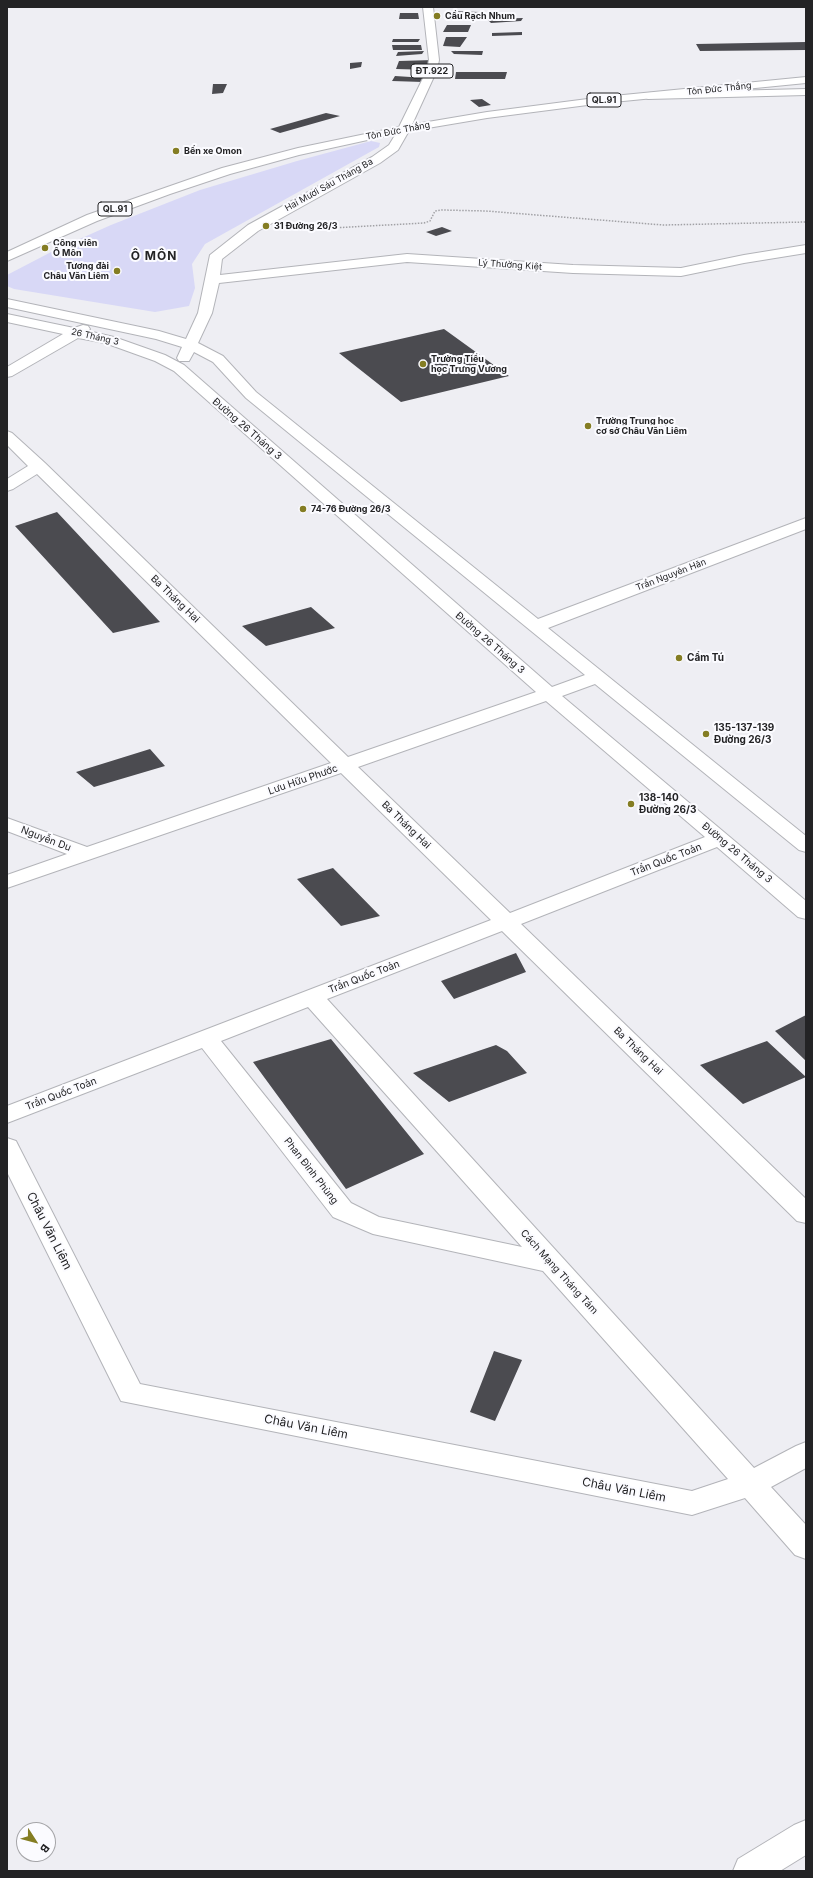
<!DOCTYPE html>
<meta charset="utf-8">
<style>
body{margin:0}
#map{position:relative;width:813px;height:1878px;overflow:hidden;background:#eeeef3;font-family:Inter,sans-serif}
canvas{display:block}
.frame{position:absolute;inset:0;border:8px solid #232325;pointer-events:none}
.north{position:absolute;left:16px;top:1822px;width:40px;height:40px;box-sizing:border-box;background:#fbfbff;border:1px solid #a5a5a8;border-radius:50%;rotate:126deg;font-size:11px;font-weight:700;line-height:16px;text-align:center;color:#232325}
.north::after{content:'';display:block;margin:auto;width:14px;height:18px;background:#847d23;clip-path:polygon(50% 0,100% 100%,50% 72%,0 100%)}
</style>
<div id="map">
<canvas width="813" height="1878"></canvas>
<div class="frame"></div>
<div class="north">B</div>
</div>
<script>
const ctx = document.querySelector('canvas').getContext('2d');
ctx.lineJoin = 'round';
function paint(path, color) {
  ctx.fillStyle = color;
  ctx.fill(path, 'evenodd');
}
function toPath(rows) {
  const path = new Path2D();
  for (const r of rows) {
    path.moveTo(r[0], r[1]);
    for (let i = 2; i < r.length; i += 2) path.lineTo(r[i], r[i + 1]);
  }
  return path;
}
function strokePath(path, color, width, dash) {
  ctx.strokeStyle = color;
  ctx.lineWidth = width;
  ctx.lineCap = dash ? 'butt' : 'round';
  ctx.setLineDash(dash || []);
  ctx.stroke(path);
}
function label(font, color, halo, rows, align = 'center') {
  ctx.font = font + ' Inter,sans-serif';
  ctx.lineWidth = 4;
  ctx.setLineDash([]);
  ctx.textBaseline = 'middle';
  ctx.strokeStyle = halo;
  ctx.fillStyle = color;
  for (const [text, x, y, turn = 0] of rows) {
    ctx.save();
    ctx.translate(x, y);
    ctx.rotate((+turn || 0) * Math.PI / 180);
    ctx.textAlign = isNaN(turn) ? turn : align;
    if (halo) ctx.strokeText(text, 0, 0);
    ctx.fillText(text, 0, 0);
    ctx.restore();
  }
}
paint(toPath([
 [371,141,380,143,379,147,205,244,192,264,195,288,189,306,155,312,14,289,7,286,7,275,55,250,111,225,200,190,297,161]
]), '#d8d8f6');
paint(toPath([
 [448,11,479,12,478,15,448,14],
 [400,13,418,13,419,19,399,19],
 [523,18,521,21,491,23,487,19],
 [447,25,471,25,468,32,443,32],
 [522,32,522,35,492,36,492,33],
 [446,37,467,37,460,47,443,46],
 [393,39,420,39,418,42,392,42],
 [806,42,806,50,700,51,696,44],
 [392,45,421,45,422,50,393,50],
 [424,51,422,54,396,56,398,52],
 [451,51,483,51,482,55,454,54],
 [434,60,432,70,396,69,399,61],
 [362,62,361,67,350,69,350,63],
 [456,72,507,72,505,79,455,79],
 [395,76,426,78,423,82,392,81],
 [213,84,227,84,223,93,212,94],
 [482,99,491,105,479,107,470,100],
 [326,113,340,116,280,133,270,129],
 [442,227,452,231,436,236,426,232],
 [444,329,509,376,401,402,339,353],
 [57,512,160,622,113,633,15,526],
 [311,607,335,628,266,646,242,626],
 [150,749,165,766,94,787,76,772],
 [333,868,380,916,341,926,297,879],
 [516,953,526,972,454,999,441,981],
 [806,1015,806,1061,775,1031],
 [331,1039,424,1154,346,1189,253,1062],
 [767,1041,806,1077,743,1104,700,1065],
 [496,1045,507,1051,527,1073,449,1102,413,1073],
 [494,1351,522,1360,495,1421,470,1412]
]), '#4b4b50');
const minor = toPath([
 [806,89,806,95,648,99,642,96,648,93,806,89],
 [404,126,410,129,398,150,380,163,258,231,222,259,220,275,407,254,573,265,681,268,744,255,806,245,806,253,744,263,681,276,573,273,407,262,219,283,212,313,198,343,223,356,256,392,538,619,806,518,806,529,548,628,806,836,806,852,799,850,595,684,562,696,806,901,806,919,798,917,717,847,521,924,806,1199,806,1223,797,1221,502,931,327,999,754,1468,796,1446,806,1442,806,1468,771,1487,806,1525,806,1559,795,1555,745,1498,692,1515,121,1401,7,1172,7,1138,16,1141,19,1147,140,1384,692,1491,728,1479,543,1271,373,1234,333,1217,202,1048,7,1123,7,1106,491,920,341,773,7,888,7,875,67,854,7,831,7,818,87,847,331,763,37,474,13,489,7,491,7,479,28,466,7,445,7,431,12,433,45,463,348,757,536,692,174,371,155,361,105,343,78,338,12,376,7,377,7,367,63,334,7,322,7,314,74,328,83,325,88,326,90,329,88,331,114,337,165,355,184,365,552,687,585,675,246,398,213,362,194,352,189,361,179,361,177,358,182,347,156,339,7,307,7,299,159,331,186,339,198,313,210,255,248,225,372,157,389,145,400,127,404,126],
 [546,701,705,837,510,913,358,767,546,701],
 [308,1007,522,1247,379,1217,351,1203,221,1041,308,1007],
 [806,1820,806,1855,780,1871,733,1871,738,1859,794,1825,806,1820]
]);
const major = toPath([
 [423,7,433,7,439,60,437,70,410,129,404,132,398,129,427,70,429,60,423,7]
]);
const highway = toPath([
 [806,77,806,83,603,103,487,118,404,132,299,155,230,174,170,194,97,221,7,261,7,252,87,215,222,168,298,148,404,126,487,112,603,97,806,77]
]);
strokePath(minor, '#b3b4b9', 2);
strokePath(major, '#b3b4b9', 2);
strokePath(highway, '#b3b4b9', 2);
strokePath(toPath([
 [295,230,424,223,430,221,435,211,442,210,486,211,663,225,806,222]
]), '#a1a1a5', 1.5, [1.5, 1.5]);
paint(minor, '#fff');
paint(major, '#fff');
paint(highway, '#fff');
for (const [x, y, r, color] of [
 [437,16,4,"#847d23"],
 [176,151,4,"#847d23"],
 [266,226,4,"#847d23"],
 [45,248,4,"#847d23"],
 [117,271,4,"#847d23"],
 [423,364,4,"#847d23"],
 [588,426,4,"#847d23"],
 [303,509,4,"#847d23"],
 [679,658,4,"#847d23"],
 [706,734,4,"#847d23"],
 [631,804,4,"#847d23"]
]) {
  const dot = new Path2D();
  dot.arc(x, y, r, 0, 2 * Math.PI);
  ctx.fillStyle = color;
  ctx.fill(dot);
  strokePath(dot, '#fbfbff', 1.5);
}
label('bold 9px', '#232325', '#fbfbff', [
 ["Cầu Rạch Nhum",445,16],
 ["Bến xe Omon",184,151],
 ["31 Đường 26/3",274,226],
 ["Công viên",53,243],
 ["Ô Môn",53,253],
 ["Tượng đài",109,266,"right"],
 ["Châu Văn Liêm",109,276,"right"],
 ["Trường Tiểu",431,359],
 ["học Trưng Vương",431,369],
 ["Trường Trung học",596,421],
 ["cơ sở Châu Văn Liêm",596,431],
 ["74-76 Đường 26/3",311,509]
], 'left');
for (const [x, y, w] of [
 [432,71,42],
 [604,100,34],
 [115,209,34]
]) {
  const box = new Path2D();
  box.roundRect(x - w / 2, y - 7, w, 14, 3);
  ctx.fillStyle = '#fbfbff';
  ctx.fill(box);
  strokePath(box, '#232325', 1);
}
label('bold 9px', '#232325', null, [
 ["ĐT.922",432,71],
 ["QL.91",604,100],
 ["QL.91",115,209]
]);
label('9px', '#232325', '#fbfbff', [
 ["Tôn Đức Thắng",719,89,-6],
 ["Tôn Đức Thắng",398,131,-11],
 ["Hai Mươi Sáu Tháng Ba",329,185,-29],
 ["Lý Thường Kiệt",510,265,4],
 ["26 Tháng 3",95,337,13],
 ["Trần Nguyên Hãn",671,575,-21]
]);
label('10px', '#232325', '#fbfbff', [
 ["Đường 26 Tháng 3",247,429,41],
 ["Ba Tháng Hai",175,599,44],
 ["Đường 26 Tháng 3",490,643,41],
 ["Lưu Hữu Phước",303,780,-19],
 ["Ba Tháng Hai",406,825,44],
 ["Nguyễn Du",46,839,21],
 ["Đường 26 Tháng 3",737,853,40],
 ["Trần Quốc Toản",666,860,-21],
 ["Trần Quốc Toản",364,977,-21],
 ["Ba Tháng Hai",638,1051,44],
 ["Trần Quốc Toản",61,1094,-21],
 ["Phan Đình Phùng",311,1171,52],
 ["Cách Mạng Tháng Tám",559,1272,48]
]);
label('bold 10px', '#232325', '#fbfbff', [
 ["Cẩm Tú",687,658],
 ["135-137-139",714,728],
 ["Đường 26/3",714,740],
 ["138-140",639,798],
 ["Đường 26/3",639,810]
], 'left');
ctx.letterSpacing = '1px';
label('bold 12px', '#232325', '#fbfbff', [
 ["Ô MÔN",154,256]
]);
ctx.letterSpacing = '0px';
label('12px', '#232325', '#fbfbff', [
 ["Châu Văn Liêm",49,1231,63],
 ["Châu Văn Liêm",306,1427,11],
 ["Châu Văn Liêm",624,1490,11]
]);
</script>
